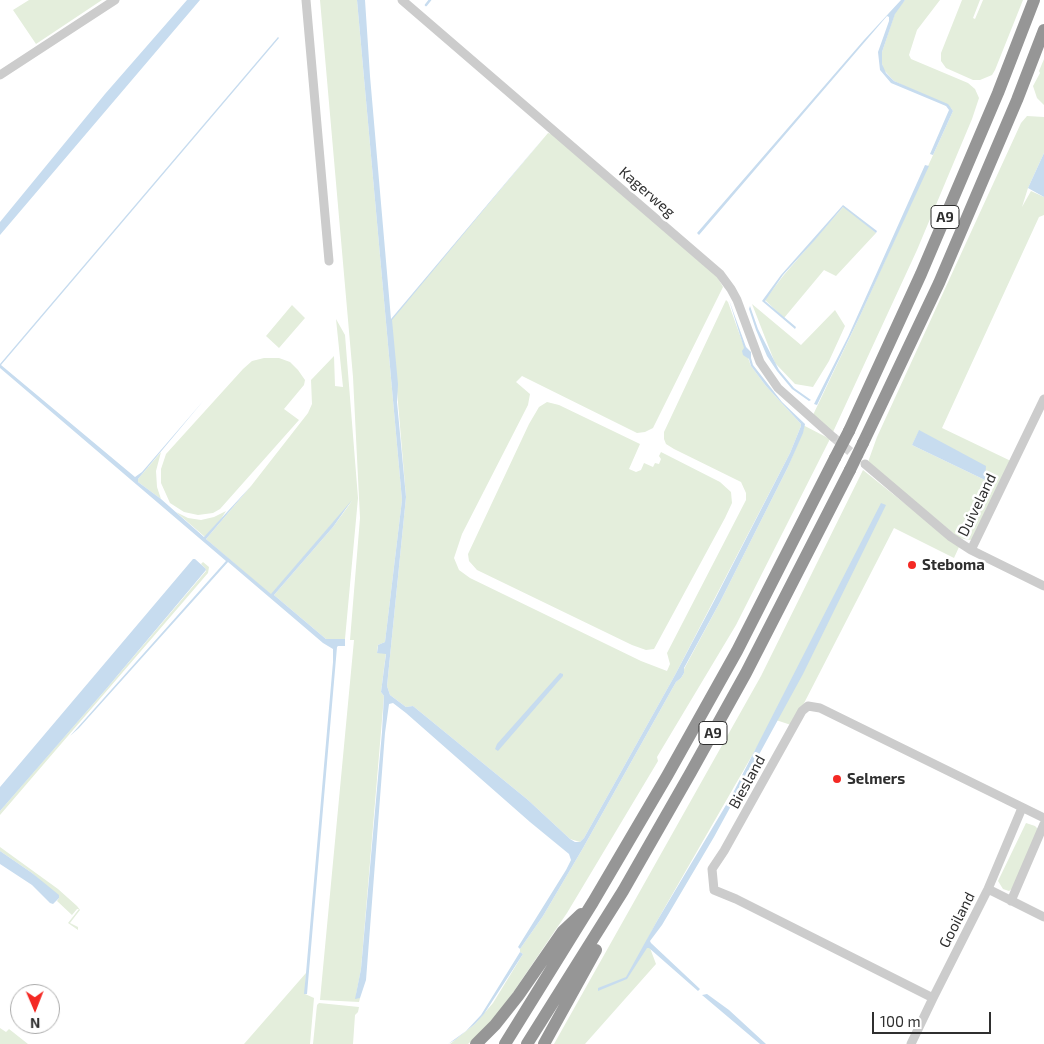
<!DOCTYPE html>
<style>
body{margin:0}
#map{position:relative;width:1044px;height:1044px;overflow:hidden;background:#fff;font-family:"Exo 2",sans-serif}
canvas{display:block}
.north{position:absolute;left:10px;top:984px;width:50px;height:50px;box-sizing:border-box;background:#fff;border:1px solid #acacac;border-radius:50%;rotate:179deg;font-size:14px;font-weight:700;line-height:20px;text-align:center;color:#2f2f2f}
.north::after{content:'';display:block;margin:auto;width:18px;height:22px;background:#f42924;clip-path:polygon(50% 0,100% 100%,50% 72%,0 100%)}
.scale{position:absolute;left:872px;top:1012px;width:119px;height:22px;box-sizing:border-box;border:2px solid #2f2f2f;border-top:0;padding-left:6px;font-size:15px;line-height:18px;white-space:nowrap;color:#2f2f2f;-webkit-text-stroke:4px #fff;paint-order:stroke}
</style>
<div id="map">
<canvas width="1044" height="1044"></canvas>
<div class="north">N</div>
<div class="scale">100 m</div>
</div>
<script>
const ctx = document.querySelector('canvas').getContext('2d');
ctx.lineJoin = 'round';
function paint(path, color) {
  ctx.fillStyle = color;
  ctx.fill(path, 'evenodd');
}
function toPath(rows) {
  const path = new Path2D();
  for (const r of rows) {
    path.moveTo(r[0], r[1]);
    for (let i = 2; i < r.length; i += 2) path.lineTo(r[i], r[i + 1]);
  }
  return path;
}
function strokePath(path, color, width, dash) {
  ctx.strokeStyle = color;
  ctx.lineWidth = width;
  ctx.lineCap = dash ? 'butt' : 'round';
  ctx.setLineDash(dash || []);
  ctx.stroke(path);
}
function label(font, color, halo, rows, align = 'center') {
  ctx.font = font + ' "Exo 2",sans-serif';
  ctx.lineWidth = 5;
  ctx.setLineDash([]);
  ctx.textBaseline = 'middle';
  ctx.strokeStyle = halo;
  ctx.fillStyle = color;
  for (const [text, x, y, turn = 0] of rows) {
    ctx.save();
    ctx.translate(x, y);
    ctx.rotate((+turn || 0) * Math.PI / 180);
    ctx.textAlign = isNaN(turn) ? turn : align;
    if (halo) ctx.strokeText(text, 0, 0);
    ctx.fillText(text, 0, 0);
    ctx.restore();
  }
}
paint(toPath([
 [29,0,102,0,36,44,13,10],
 [320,0,357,0,402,500,385,642,378,645,377,653,386,653,381,692,384,696,361,969,356,995,356,998,360,998,359,1002,320,1000,354,640,350,640,360,518,353,377],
 [905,0,940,0,917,30,909,55,911,59,968,83,975,89,979,98,972,119,917,250,833,432,813,415,860,316,953,111,951,108,894,81,883,69,881,58,882,52,896,10],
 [962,0,980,0,973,18,975,19,983,0,1023,0,995,70,992,75,980,80,973,80,946,68,941,61,941,53],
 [1044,59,1044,105,1037,98,1033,86,1040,73,1039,71],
 [1027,116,1044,117,1044,153,1028,188,1022,207,1031,191,1044,197,1044,215,1039,217,942,428,1013,462,976,538,970,540,959,538,868,462,877,437,1021,123],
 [919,431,985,480,912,445],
 [548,133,557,136,699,257,718,278,723,287,653,428,645,432,637,433,522,376,516,382,530,394,528,405,462,534,454,558,459,570,470,578,641,661,667,671,670,664,667,653,746,500,746,493,741,482,674,449,666,444,664,439,664,432,726,300,728,302,751,366,766,386,801,424,830,439,736,625,657,757,658,761,567,913,508,1000,487,1026,468,1044,450,1044,475,1024,493,1003,523,954,520,952,520,949,543,916,583,848,676,682,681,678,684,673,684,669,720,602,788,467,804,428,801,426,790,453,675,675,584,838,580,842,570,839,528,800,413,706,406,707,390,695,387,686,406,497,391,320],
 [844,206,876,233,836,276,824,270,784,318,765,300,783,276],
 [752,304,801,345,835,310,845,326,829,361,813,387,795,384,775,363],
 [292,305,305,318,279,348,266,336],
 [336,319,345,335,358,498,345,639,326,639,274,595,333,527,352,501,271,595,206,539,251,486,308,413,312,404,311,380,334,356,335,386,343,387],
 [264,358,279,358,290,362,298,370,305,380,304,385,284,409,299,420,220,509,213,513,198,515,184,512,170,503,161,483,161,469,166,454,243,369,252,361],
 [547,402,559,405,640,444,629,469,636,472,641,470,644,463,653,467,655,463,659,464,661,459,659,456,661,452,720,482,731,492,732,503,725,518,654,649,646,650,632,645,477,570,469,561,468,554,529,424,539,407],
 [161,452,156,471,157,487,161,499,138,482,138,479],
 [863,470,959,547,954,558,894,528,800,711,791,725,773,719,657,921,647,940,656,964,585,1044,554,1044,761,676],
 [226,511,221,519,205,537,176,512,188,518,201,520,214,517],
 [203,562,209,567,208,573,0,815,0,811,25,782,107,688,206,571,205,568,201,564],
 [1026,823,1035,826,1038,829,1012,889,1009,891,1003,889,998,881],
 [0,847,58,889,77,906,80,910,70,923,78,927,78,930,68,923,79,909,77,909,72,915,57,901,59,898,32,873,0,851],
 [306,973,305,994,314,998,310,1044,244,1044],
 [319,1003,359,1007,358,1012,355,1015,353,1044,313,1044,317,1005],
 [0,1028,6,1032,9,1029,28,1044,0,1044]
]), '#e4eedc');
paint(toPath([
 [187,0,200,0,0,235,0,222,105,94],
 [357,0,365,0,370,76,391,319,546,135,392,320,398,384,397,402,406,497,387,686,390,695,406,707,413,706,528,800,570,839,575,842,580,842,584,838,675,675,713,603,790,453,801,426,801,424,766,386,751,366,749,359,743,355,742,351,744,348,729,300,746,347,751,352,751,358,753,365,782,402,805,424,803,433,788,467,720,602,684,668,684,673,681,678,676,682,583,848,543,916,520,949,518,947,566,870,571,860,569,854,530,822,406,713,393,703,389,704,385,733,366,980,360,998,355,999,361,969,382,732,384,696,381,692,386,654,377,653,378,647,378,645,385,642,402,500],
 [901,0,905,0,895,14,882,52,882,64,886,73,894,81,948,104,951,108,953,111,933,155,930,154,949,110,946,106,891,83,880,70,878,52,889,21,889,17,887,16,699,235,697,233,864,40],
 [278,37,279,38,1,365,135,477,142,472,204,400,138,479,138,482,161,499,204,537,251,486,206,539,271,594,352,500,333,527,274,595,326,639,345,639,345,646,338,646,337,647,307,994,304,994,306,973,333,662,333,649,323,643,228,562,79,728,70,736,226,561,0,368,0,364],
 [1044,153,1044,197,1028,188],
 [925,165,929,166,860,316,817,405,814,404,848,337],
 [843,205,877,231,876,233,843,207,814,241,783,275,765,301,796,327,795,329,762,301,781,275],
 [750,306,758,329,779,370,794,388,811,400,809,401,792,389,777,371,767,356,756,330,749,309],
 [919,430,986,466,985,480,912,445],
 [881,503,886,505,803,674,714,837,662,925,650,941,651,943,700,989,698,991,649,948,647,948,627,979,598,991,598,988,626,977,657,921,732,795],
 [193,559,195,559,205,568,206,570,107,688,0,811,0,787],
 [560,673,563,674,563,676,556,684,498,751,495,749,497,744],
 [0,851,32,873,59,895,59,898,53,904,50,903,32,885,0,864],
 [520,952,523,954,484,1014,475,1024,455,1040,448,1044,466,1031,481,1015],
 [707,994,729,1010,766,1044,760,1044,702,995]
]), '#c7dcef');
strokePath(toPath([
 [426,5,430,0]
]), '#c7dcef', 2.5);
strokePath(toPath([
 [833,437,865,464]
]), '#d5d5d5', 9, [9, 4.5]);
strokePath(toPath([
 [306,0,329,261],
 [402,0,720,274,731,289,737,300,760,362,778,388,833,437],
 [0,75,115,0],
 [1044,399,971,550,1044,586],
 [865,464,951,537,971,550],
 [988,889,1044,917],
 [1011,901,1044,824],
 [933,998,736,899,714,890,712,869,724,851,802,711,808,706,820,708,1044,818],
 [911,1044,933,998,988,889,1022,808]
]), '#ccc', 9);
strokePath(toPath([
 [849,431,921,274,998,93,1034,0],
 [863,443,939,283,1017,100,1044,30],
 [476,1044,495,1025,518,996,563,931,581,914],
 [505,1044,593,902,667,776,737,651,835,458],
 [527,1044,623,891,691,772,746,673,850,470],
 [544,1044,596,950]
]), '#969696', 12);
strokePath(toPath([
 [835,458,849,431],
 [850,470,863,443]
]), '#969696', 12);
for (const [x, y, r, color] of [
 [912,565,5,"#f42924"],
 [837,779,5,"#f42924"]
]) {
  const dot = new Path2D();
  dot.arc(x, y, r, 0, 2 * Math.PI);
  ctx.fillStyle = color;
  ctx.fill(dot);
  strokePath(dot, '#fff', 2);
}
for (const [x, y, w] of [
 [945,217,28],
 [713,733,28]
]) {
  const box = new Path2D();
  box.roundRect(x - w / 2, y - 11.5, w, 23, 4);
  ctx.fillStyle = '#fff';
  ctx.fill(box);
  strokePath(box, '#2f2f2f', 1);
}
label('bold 14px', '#2f2f2f', null, [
 ["A9",945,217],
 ["A9",713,733]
]);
label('15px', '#2f2f2f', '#fff', [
 ["Kagerweg",647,192,41],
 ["Duiveland",977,505,-64],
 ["Biesland",747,782,-61],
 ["Gooiland",957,920,-63]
]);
label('bold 15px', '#2f2f2f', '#fff', [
 ["Steboma",922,565],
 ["Selmers",847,779]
], 'left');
</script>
